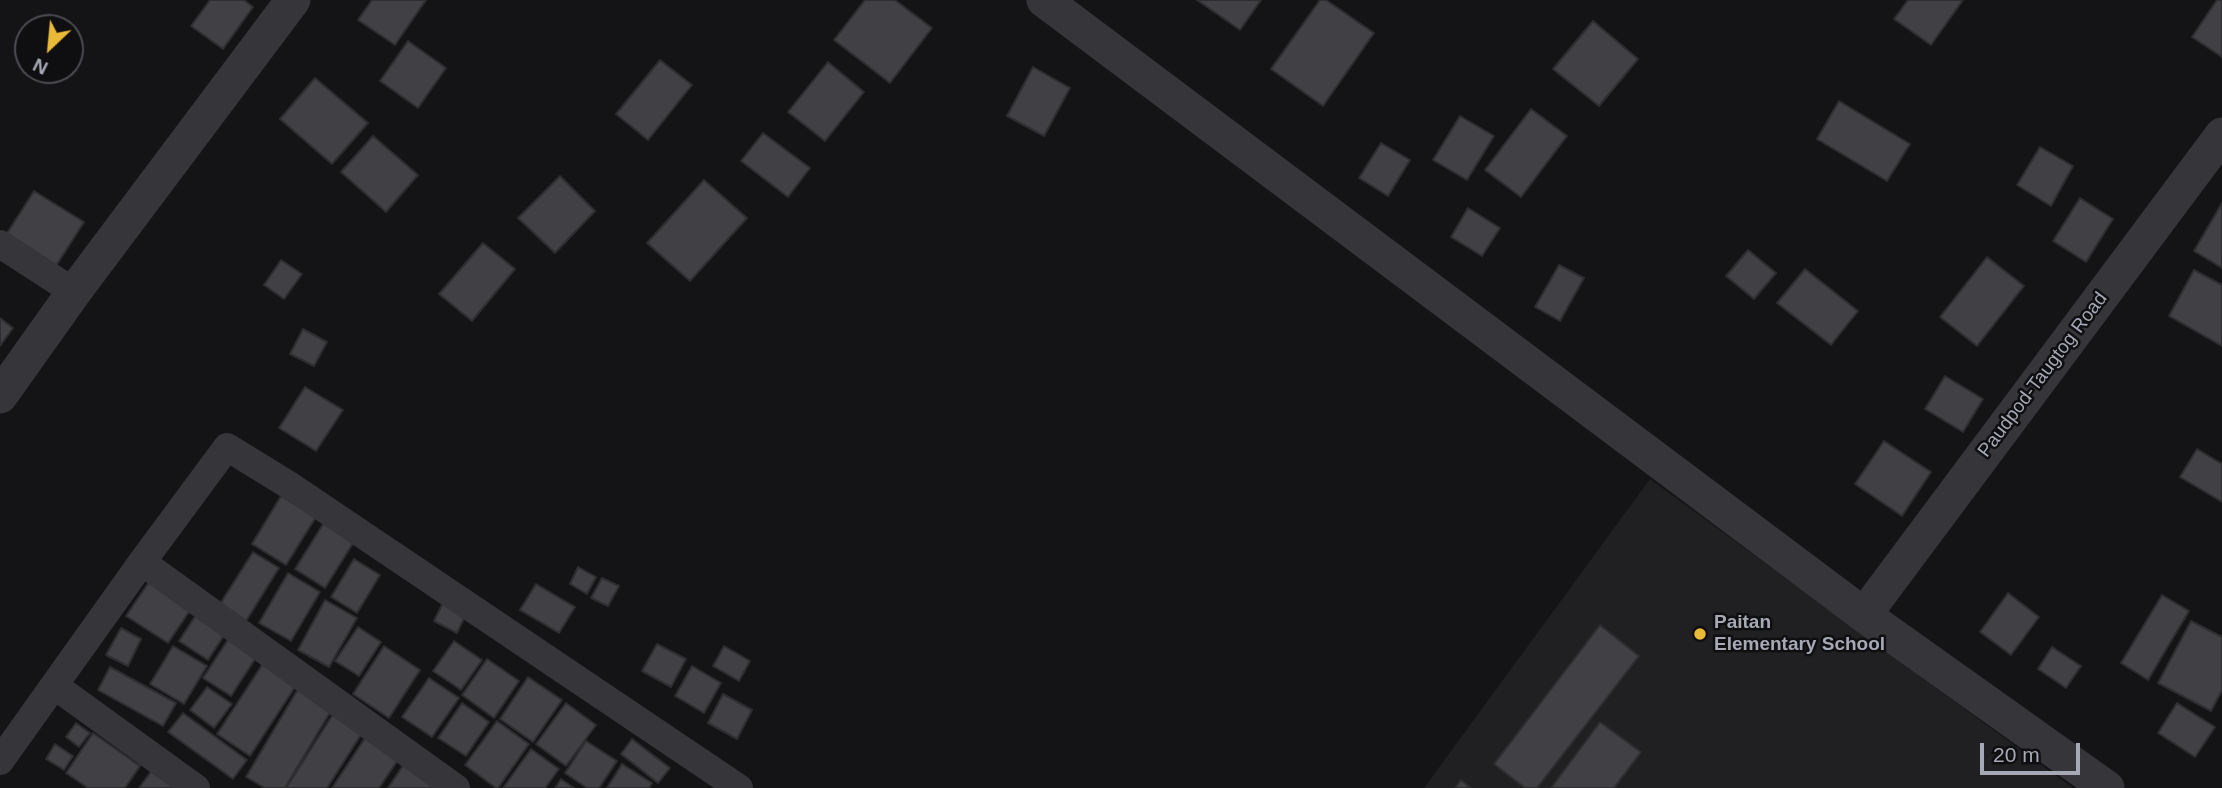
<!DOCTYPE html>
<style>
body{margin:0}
#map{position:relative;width:2222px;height:788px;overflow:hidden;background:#141315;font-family:Arial,sans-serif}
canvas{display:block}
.north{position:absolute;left:14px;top:14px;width:70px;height:70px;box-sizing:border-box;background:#0f0e10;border:2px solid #4b4c52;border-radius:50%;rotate:206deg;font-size:19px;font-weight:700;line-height:28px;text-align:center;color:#a6a9b5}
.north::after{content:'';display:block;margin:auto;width:24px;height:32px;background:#e8ba38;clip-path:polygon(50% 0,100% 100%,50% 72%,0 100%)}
.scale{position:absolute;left:1980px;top:743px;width:100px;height:32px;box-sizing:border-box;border:4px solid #a6a9b5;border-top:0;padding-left:9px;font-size:21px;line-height:24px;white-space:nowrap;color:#a6a9b5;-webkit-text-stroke:5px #0f0e10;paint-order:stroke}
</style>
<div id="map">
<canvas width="2222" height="788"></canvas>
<div class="north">N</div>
<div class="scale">20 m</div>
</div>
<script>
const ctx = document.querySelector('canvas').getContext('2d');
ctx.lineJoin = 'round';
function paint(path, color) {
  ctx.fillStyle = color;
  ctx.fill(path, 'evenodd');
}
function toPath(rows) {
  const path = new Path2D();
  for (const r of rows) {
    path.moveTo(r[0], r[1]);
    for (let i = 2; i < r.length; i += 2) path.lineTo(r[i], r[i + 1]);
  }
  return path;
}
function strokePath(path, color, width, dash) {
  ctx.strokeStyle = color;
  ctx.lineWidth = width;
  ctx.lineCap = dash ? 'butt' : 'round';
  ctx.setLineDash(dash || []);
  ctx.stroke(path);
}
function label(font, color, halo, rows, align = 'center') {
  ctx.font = font + ' Arial,sans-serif';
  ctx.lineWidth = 5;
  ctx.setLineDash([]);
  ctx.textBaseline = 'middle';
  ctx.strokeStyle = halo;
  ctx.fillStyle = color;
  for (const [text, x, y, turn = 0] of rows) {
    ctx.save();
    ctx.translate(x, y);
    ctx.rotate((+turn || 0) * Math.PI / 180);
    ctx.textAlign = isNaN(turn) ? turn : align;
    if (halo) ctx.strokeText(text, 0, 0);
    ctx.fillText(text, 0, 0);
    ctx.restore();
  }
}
paint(toPath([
 [1650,479,2073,788,1424,788]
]), '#202022');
const building = toPath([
 [210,0,244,0,253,7,223,49,191,26,210,0],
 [372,0,426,0,395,45,358,20,372,0],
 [865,0,895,0,932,28,890,83,834,40,865,0],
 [1197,0,1261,0,1240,30,1197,0],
 [1320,0,1326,0,1374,33,1323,106,1271,69,1320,0],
 [1908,0,1963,0,1931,45,1894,19,1908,0],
 [2217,0,2222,0,2222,57,2192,37,2217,0],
 [1593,21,1638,59,1599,106,1553,69,1593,21],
 [408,41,446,68,418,108,380,81,408,41],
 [660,60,692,85,648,140,616,114,660,60],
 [828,62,864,92,825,141,788,112,828,62],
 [1033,67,1070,88,1044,136,1007,116,1033,67],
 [315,78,368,123,332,164,280,119,315,78],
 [1839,101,1910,144,1887,181,1817,139,1839,101],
 [1531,109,1567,136,1521,197,1485,170,1531,109],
 [1460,116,1494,136,1467,180,1433,160,1460,116],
 [763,133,810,168,788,197,741,161,763,133],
 [373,136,418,175,386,212,341,172,373,136],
 [1381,143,1410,160,1388,196,1359,178,1381,143],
 [2040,147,2073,166,2051,206,2017,185,2040,147],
 [560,176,595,211,555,253,518,218,560,176],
 [704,180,747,218,690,281,647,243,704,180],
 [34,191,84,222,54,269,4,238,34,191],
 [2080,198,2113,219,2086,262,2053,241,2080,198],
 [2222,203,2222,268,2194,251,2222,203],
 [1468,208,1500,228,1482,256,1451,237,1468,208],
 [483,243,515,269,472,321,439,294,483,243],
 [1748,250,1776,273,1754,299,1726,276,1748,250],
 [1987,257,2024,286,1977,346,1940,317,1987,257],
 [281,260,302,274,284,299,264,285,281,260],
 [1559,265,1584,278,1560,321,1535,307,1559,265],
 [1805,269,1858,311,1831,345,1777,303,1805,269],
 [2194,270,2222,285,2222,346,2169,316,2194,270],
 [0,318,13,328,0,346,0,318],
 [303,329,327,342,314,366,290,354,303,329],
 [1945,376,1983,399,1963,432,1925,409,1945,376],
 [305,387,343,410,316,451,279,428,305,387],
 [1884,441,1931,472,1902,516,1855,484,1884,441],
 [2197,449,2222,464,2222,502,2180,477,2197,449],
 [281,496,316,517,286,565,252,544,281,496],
 [325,521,355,540,325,588,295,569,325,521],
 [253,552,279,568,246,621,220,604,253,552],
 [354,559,380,575,357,613,331,597,354,559],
 [578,567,596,577,587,594,570,584,578,567],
 [288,573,320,592,291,641,259,623,288,573],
 [602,578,619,586,608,606,591,598,602,578],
 [151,579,193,606,168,643,126,616,151,579],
 [536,584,575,607,559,633,520,610,536,584],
 [2008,593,2039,617,2011,655,1980,632,2008,593],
 [2162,595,2189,611,2148,680,2121,663,2162,595],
 [325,600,357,618,329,667,298,650,325,600],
 [444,601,467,612,457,633,434,621,444,601],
 [198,612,227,631,208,660,179,641,198,612],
 [2191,621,2222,637,2222,690,2211,711,2158,683,2191,621],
 [1600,625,1639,656,1537,788,1525,788,1494,764,1600,625],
 [358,627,381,642,359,676,335,661,358,627],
 [121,628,141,639,128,666,106,655,121,628],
 [231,635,259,653,231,696,203,678,231,635],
 [454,641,482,660,461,690,433,671,454,641],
 [657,644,686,659,671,687,642,671,657,644],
 [173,646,207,666,184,704,150,684,173,646],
 [384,646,420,670,389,718,353,694,384,646],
 [724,646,750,661,739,681,713,666,724,646],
 [2052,647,2081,666,2066,688,2038,669,2052,647],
 [487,659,519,681,494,718,462,695,487,659],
 [264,662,297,684,250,756,217,734,264,662],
 [692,666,721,683,704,713,675,696,692,666],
 [110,667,176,703,163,726,98,690,110,667],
 [528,677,562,700,533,742,500,719,528,677],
 [429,678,459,698,432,737,402,717,429,678],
 [207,687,232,704,214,728,190,710,207,687],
 [298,689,332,709,285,788,265,788,246,777,298,689],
 [723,694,752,710,737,739,708,723,723,694],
 [462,703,489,722,466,756,438,738,462,703],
 [566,703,596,725,566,766,536,744,566,703],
 [2177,703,2215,727,2195,757,2158,733,2177,703],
 [335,711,364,730,327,788,286,788,335,711],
 [183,713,247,760,233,779,168,732,183,713],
 [497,721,529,744,498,788,496,788,465,765,497,721],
 [1600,722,1641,752,1614,788,1551,788,1600,722],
 [76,723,90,733,79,747,66,737,76,723],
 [369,732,402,754,379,788,332,788,369,732],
 [93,733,140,766,125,788,88,788,66,773,93,733],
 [632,739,670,768,658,783,621,754,632,739],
 [586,741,617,761,599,788,587,788,565,773,586,741],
 [55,744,73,756,64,770,46,759,55,744],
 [531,749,559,769,545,788,503,788,531,749],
 [404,764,436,788,388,788,404,764],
 [622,764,652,783,649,788,607,788,622,764],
 [155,766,183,788,139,788,155,766],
 [561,779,574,788,555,788,561,779],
 [1461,780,1471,788,1455,788,1461,780]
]);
paint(building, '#404045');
strokePath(building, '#2e2e31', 2);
strokePath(toPath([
 [0,244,74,292],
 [142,562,456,788],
 [55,686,196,788],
 [0,761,142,562,227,447,292,487,739,788]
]), '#35353a', 28);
strokePath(toPath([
 [1044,0,1864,615,2107,788],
 [0,396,74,292,293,0],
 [1864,615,2222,135]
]), '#35353a', 35);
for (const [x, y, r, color] of [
 [1700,634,7,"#e8ba38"]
]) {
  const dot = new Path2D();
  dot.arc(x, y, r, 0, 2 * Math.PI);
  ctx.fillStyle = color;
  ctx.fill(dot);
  strokePath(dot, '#0f0e10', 2.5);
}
label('19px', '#a6a9b5', '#0f0e10', [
 ["Paudpod-Taugtog Road",2043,375,-53]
]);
label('bold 19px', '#a6a9b5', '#0f0e10', [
 ["Paitan",1714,623],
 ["Elementary School",1714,645]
], 'left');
</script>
